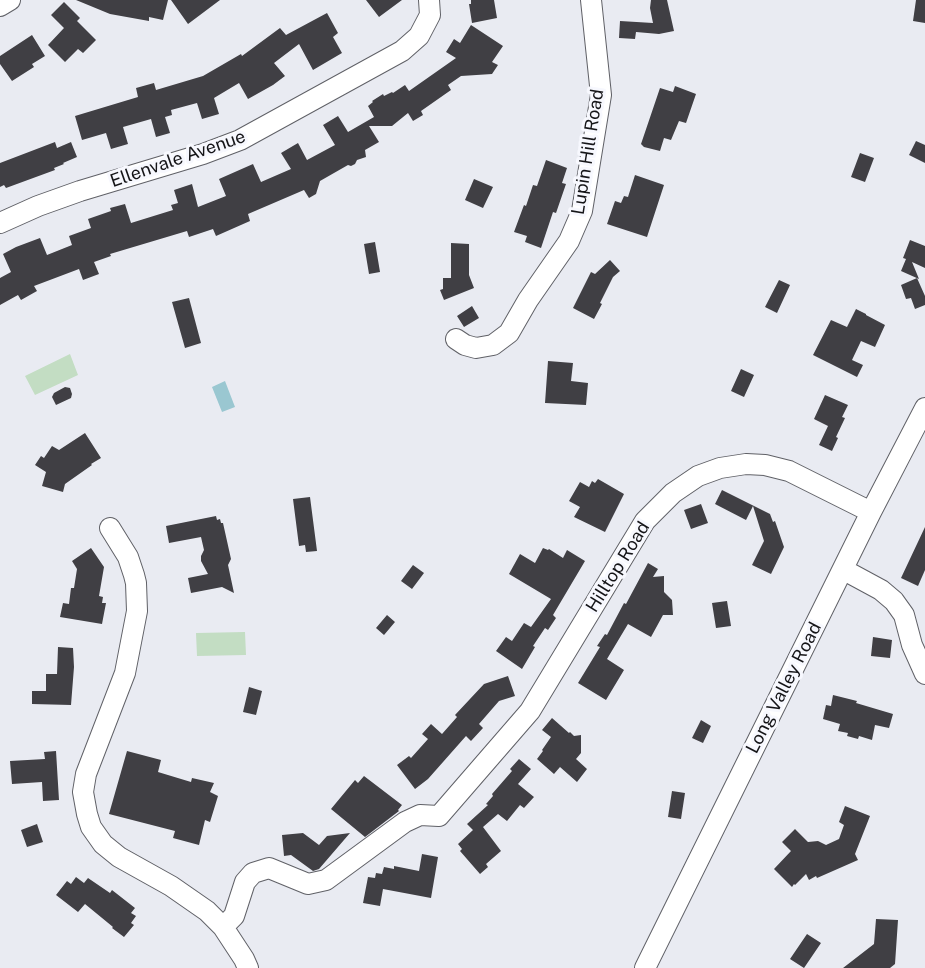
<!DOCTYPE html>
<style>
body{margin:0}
canvas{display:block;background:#e9ebf2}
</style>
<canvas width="925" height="968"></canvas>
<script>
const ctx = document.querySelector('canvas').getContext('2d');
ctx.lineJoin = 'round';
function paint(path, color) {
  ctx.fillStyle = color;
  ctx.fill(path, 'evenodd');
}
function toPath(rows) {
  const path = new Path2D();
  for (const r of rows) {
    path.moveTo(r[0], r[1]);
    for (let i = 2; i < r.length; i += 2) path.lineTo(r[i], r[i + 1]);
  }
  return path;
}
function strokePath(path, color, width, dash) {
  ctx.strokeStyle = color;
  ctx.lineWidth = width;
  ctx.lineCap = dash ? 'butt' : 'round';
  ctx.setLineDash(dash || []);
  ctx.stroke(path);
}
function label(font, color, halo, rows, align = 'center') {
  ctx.font = font + ' "Public Sans",sans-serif';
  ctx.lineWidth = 6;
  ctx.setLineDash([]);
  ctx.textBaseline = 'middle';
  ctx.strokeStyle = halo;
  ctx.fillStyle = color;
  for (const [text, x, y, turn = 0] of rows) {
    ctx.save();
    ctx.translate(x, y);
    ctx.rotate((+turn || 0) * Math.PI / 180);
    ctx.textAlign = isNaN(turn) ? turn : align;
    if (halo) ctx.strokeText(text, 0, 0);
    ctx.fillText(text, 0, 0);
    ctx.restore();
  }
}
paint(toPath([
 [70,354,78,375,35,395,25,376],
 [245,632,246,655,197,656,196,633]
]), '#c3ddc3');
paint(toPath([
 [225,381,235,407,222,412,212,387]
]), '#9ac7d1');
paint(toPath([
 [76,0,168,0,163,20,149,17,149,21,110,14],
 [171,0,220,0,188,24],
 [366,0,402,0,379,17],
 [471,0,494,0,497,18,472,23,469,4,471,4],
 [651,0,667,0,674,31,659,34,636,32,635,39,619,38,620,21,653,23,650,8],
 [916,0,925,0,925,23,913,21],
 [64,2,80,18,77,21,96,40,83,53,78,49,65,62,48,45,64,28,51,15],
 [327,13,338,33,333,37,342,53,313,70,299,44,274,63,285,76,273,85,248,99,239,83,214,98,219,114,202,119,197,103,171,110,172,115,165,117,170,133,156,137,151,119,123,127,128,144,111,149,106,133,82,140,75,116,138,97,136,88,154,83,156,90,203,76,241,54,242,56,280,28,286,35],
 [471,25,503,46,492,62,498,65,492,74,461,76,448,85,451,90,421,111,423,115,413,121,408,113,392,126,369,126,379,142,365,150,366,157,357,160,355,164,351,166,348,165,320,181,316,194,309,198,304,190,248,214,250,221,216,236,213,229,189,237,187,231,110,254,111,256,94,262,99,274,83,280,79,269,34,286,37,291,21,300,18,295,0,305,0,278,11,272,3,254,16,247,40,238,47,255,72,245,69,236,91,228,88,219,111,211,110,208,125,204,131,223,173,210,171,205,178,203,174,190,192,184,198,207,226,196,219,179,253,164,261,182,291,169,281,153,298,143,307,160,335,145,323,125,338,116,348,132,374,117,368,106,373,102,372,101,383,94,384,96,392,92,393,93,405,85,409,91,456,58,446,52,454,39,460,43],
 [32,35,45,56,32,64,34,67,12,81,0,64,0,56],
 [675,86,696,94,686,123,679,121,671,140,664,138,660,151,644,147,641,144,660,88,673,92],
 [916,141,925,145,925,163,909,155],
 [55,142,57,148,71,142,77,157,63,163,64,164,54,168,55,170,6,188,4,185,0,187,0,163],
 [860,153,874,158,865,182,851,177],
 [546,160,567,168,562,183,566,184,556,213,553,212,541,248,525,242,527,236,514,232,524,205,526,206,533,185,537,186],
 [635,175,664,185,647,237,607,224,615,201,621,203,624,196,628,197],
 [474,179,493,187,483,208,465,200],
 [910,240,925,246,925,268,912,262,919,279,901,271,906,259,903,258],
 [375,242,380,272,369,274,364,244],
 [451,243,469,244,469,275,474,288,444,300,440,290,443,289,443,278,451,278],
 [610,260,620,271,613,277,600,303,602,304,594,319,573,308,591,272,595,274],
 [917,278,925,296,925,305,915,309,911,298,906,299,901,285],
 [779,280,790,285,777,313,765,307],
 [189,298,201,343,185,348,172,302],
 [472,306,479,318,464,327,457,316],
 [856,309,866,314,866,315,885,325,875,347,861,341,852,360,863,365,857,377,813,355,831,320,847,327],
 [548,361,573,363,571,381,588,383,586,405,545,403],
 [741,369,754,375,744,397,731,391],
 [65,387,70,388,72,394,71,398,56,405,52,397,54,393],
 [825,395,848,405,842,417,845,418,836,437,838,438,832,451,819,445,828,426,814,419],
 [85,433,101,458,91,464,92,465,65,484,63,492,42,486,46,472,35,465,41,456,44,458,52,446,59,450],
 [598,479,624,494,605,532,574,517,580,507,569,501,580,482,589,487,592,481,595,483],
 [722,490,770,514,773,522,775,521,784,547,771,574,752,565,764,541,753,506,746,520,715,504],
 [310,497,317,551,306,552,305,545,299,546,293,499],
 [701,504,708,523,691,529,684,510],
 [216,516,217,520,220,519,221,523,223,523,231,559,228,565,234,593,222,587,191,593,188,578,208,574,201,561,201,556,204,550,201,537,169,543,166,526],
 [925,527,925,570,918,586,901,578],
 [91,548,104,567,99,596,103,597,102,603,106,603,102,624,60,617,63,603,69,604,71,588,74,588,77,569,72,561],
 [543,548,548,550,549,549,563,558,567,550,585,561,553,615,556,618,548,630,545,628,533,646,535,647,522,669,496,651,506,637,512,641,524,623,531,627,551,599,509,574,520,554,535,563],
 [648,563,658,569,653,577,664,576,664,592,672,600,673,615,663,615,651,637,628,624,607,659,624,670,606,700,578,683,600,647,597,646,605,634,607,635,624,603,626,604],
 [413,565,424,573,412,589,401,581],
 [727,601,731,626,716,628,712,603],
 [387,615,395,622,384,635,376,628],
 [873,637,892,640,890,658,871,656],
 [58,647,73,648,74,667,71,705,32,704,32,691,46,691,46,674,57,674],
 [508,676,515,696,499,701,479,724,483,728,471,741,466,736,428,779,415,789,397,765,409,756,411,758,428,739,422,734,431,724,442,734,457,717,455,715,484,684],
 [249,687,262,691,256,715,243,712],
 [833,695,857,701,856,703,893,714,889,728,875,725,872,740,859,736,858,739,847,736,848,733,838,731,840,724,823,719,826,705,831,706],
 [552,718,569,733,570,732,574,736,581,735,581,753,576,759,587,769,577,782,560,767,554,774,537,759,543,751,542,750,551,737,542,730],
 [701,720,711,726,703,743,692,738],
 [56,751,59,800,43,801,42,782,12,784,10,761,45,759,44,752],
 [127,751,161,760,158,772,191,782,192,778,214,783,210,792,218,796,210,822,205,820,199,845,173,838,175,831,109,814],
 [519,759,531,769,518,784,534,797,524,808,520,805,507,821,498,814,483,827,501,851,486,864,488,867,480,874,460,851,462,849,458,844,473,830,467,824,488,805,486,804,493,796,492,794,512,771,510,769],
 [364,776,402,805,398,810,399,811,365,837,331,809,355,780,358,783],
 [672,791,685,793,681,819,668,817],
 [845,806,870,816,855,854,858,860,817,878,816,876,809,880,806,874,795,885,794,884,792,887,774,869,791,851,782,842,795,829,808,842,818,841,826,845,839,839,844,825,839,822],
 [37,824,43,842,27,847,21,830],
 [303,833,319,845,327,836,350,833,319,869,313,871,291,855,284,856,282,835],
 [422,854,438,857,431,898,383,889,380,906,363,903,368,877,375,878,376,873,382,874,384,867,394,869,394,866,419,871],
 [76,877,84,883,88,878,110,893,112,890,135,908,131,913,136,916,131,923,134,925,124,937,112,928,113,927,85,904,78,912,56,895,67,881,71,884],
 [876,919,898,920,895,964,890,968,843,968,874,944],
 [807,934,821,943,804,968,790,959]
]), '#403f44');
const minor = toPath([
 [0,6,10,0],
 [0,223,38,206,80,191,203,154,240,140,402,51,419,36,430,15,429,0],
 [456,339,465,345,476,348,493,345,509,333,528,300,569,241,582,211,601,95,591,0],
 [110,528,128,557,134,575,136,583,137,611,125,673,86,774,83,792,87,814,91,827,103,844,119,857,171,886,207,911,223,927,244,959,248,968],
 [844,570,881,590,894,601,904,615,912,645,925,674],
 [223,927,234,916,245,882,253,873,269,868,308,884,326,880,405,822,420,815,439,816,530,711,645,521,673,493,698,476,720,468,746,464,765,465,789,471,871,512],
 [645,968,871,512,925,408]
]);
strokePath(minor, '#606167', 22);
strokePath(minor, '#fff', 20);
label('18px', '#151518', '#f7f8fe', [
 ["Lupin Hill Road",588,152,-81],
 ["Ellenvale Avenue",178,159,-19],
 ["Hilltop Road",618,567,-58],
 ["Long Valley Road",784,688,-63]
]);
</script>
